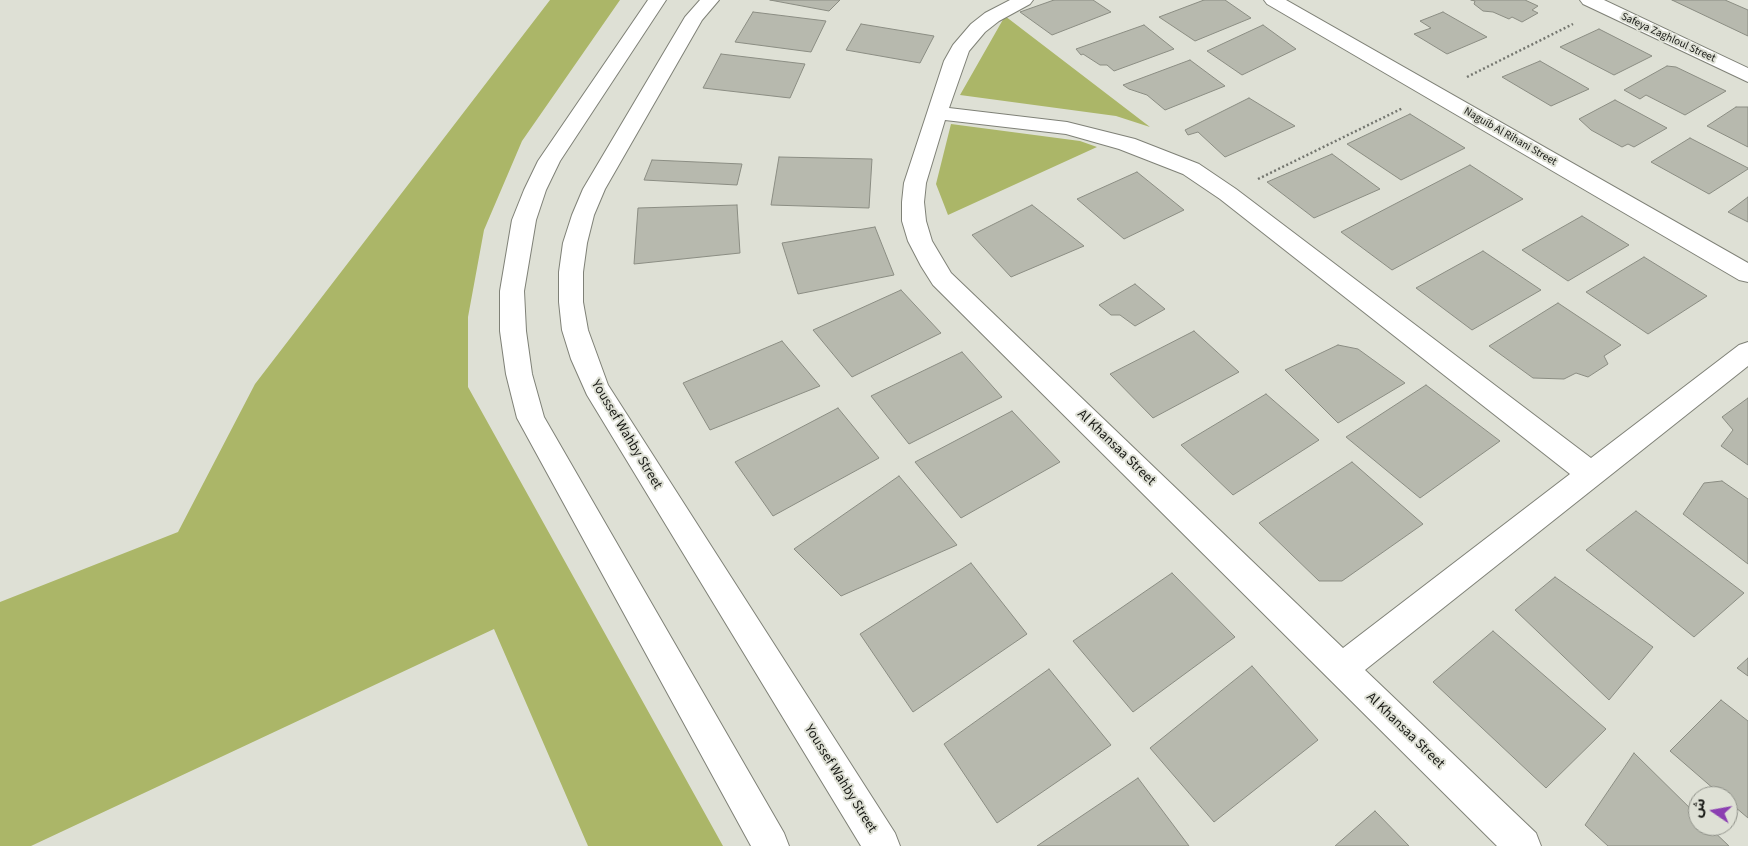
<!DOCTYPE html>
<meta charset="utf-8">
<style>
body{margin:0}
#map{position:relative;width:1748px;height:846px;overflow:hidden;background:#dee0d5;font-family:"Source Sans 3","Noto Sans Arabic",sans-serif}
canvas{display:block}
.north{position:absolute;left:1688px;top:786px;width:50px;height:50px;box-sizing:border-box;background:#dee0d5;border:1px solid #8f9189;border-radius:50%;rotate:282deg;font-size:14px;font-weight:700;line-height:20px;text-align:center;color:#191a16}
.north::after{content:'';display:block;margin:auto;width:18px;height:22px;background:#8b3fb1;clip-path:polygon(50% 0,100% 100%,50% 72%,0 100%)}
</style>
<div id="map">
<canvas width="1748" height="846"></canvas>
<div class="north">ش</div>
</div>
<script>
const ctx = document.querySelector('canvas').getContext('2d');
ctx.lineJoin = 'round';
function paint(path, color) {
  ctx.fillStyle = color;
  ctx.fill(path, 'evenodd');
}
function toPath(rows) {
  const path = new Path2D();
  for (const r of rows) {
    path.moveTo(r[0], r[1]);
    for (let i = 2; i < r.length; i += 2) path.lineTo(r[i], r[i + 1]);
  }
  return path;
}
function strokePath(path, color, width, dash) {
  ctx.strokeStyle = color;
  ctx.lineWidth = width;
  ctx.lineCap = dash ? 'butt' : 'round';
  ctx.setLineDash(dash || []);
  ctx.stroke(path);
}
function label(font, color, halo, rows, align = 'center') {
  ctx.font = font + ' "Source Sans 3",sans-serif';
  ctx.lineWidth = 4;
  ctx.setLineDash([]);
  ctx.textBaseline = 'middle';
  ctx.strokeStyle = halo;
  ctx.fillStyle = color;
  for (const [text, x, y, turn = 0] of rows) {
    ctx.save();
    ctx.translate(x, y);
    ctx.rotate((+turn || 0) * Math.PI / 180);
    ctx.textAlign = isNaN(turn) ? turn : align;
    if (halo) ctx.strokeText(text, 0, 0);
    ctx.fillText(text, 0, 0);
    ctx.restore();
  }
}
paint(toPath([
 [550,0,620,0,522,141,484,230,468,317,468,387,723,846,588,846,494,629,31,846,0,846,0,602,178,532,255,384],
 [1005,16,1150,127,1116,116,960,95],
 [951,124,1080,141,1097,147,948,215,936,184]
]), '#abb668');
const building = toPath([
 [770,0,840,0,829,11,770,0],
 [1054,0,1093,0,1111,12,1052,35,1020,12,1054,0],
 [1204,0,1225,0,1251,18,1195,41,1159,17,1204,0],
 [1471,0,1525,0,1538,6,1532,10,1538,13,1522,22,1512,17,1509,19,1493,12,1483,11,1474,4,1475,1,1471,0],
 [1672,0,1725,0,1748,10,1748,36,1672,0],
 [753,12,826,21,811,52,735,42,753,12],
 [1443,12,1487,37,1447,54,1414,34,1431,28,1420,21,1443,12],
 [861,24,934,36,920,63,846,50,861,24],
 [1144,25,1174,49,1114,71,1107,65,1100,65,1083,54,1081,55,1076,49,1144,25],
 [1263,25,1296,49,1242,75,1207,51,1263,25],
 [1599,29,1652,56,1614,75,1560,47,1599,29],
 [721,54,805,64,790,98,703,88,721,54],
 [1190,60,1225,86,1165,110,1147,95,1129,89,1123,85,1190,60],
 [1540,61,1589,89,1551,106,1502,77,1540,61],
 [1667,66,1676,67,1726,91,1685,115,1646,95,1640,99,1624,90,1667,66],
 [1249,98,1295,126,1225,157,1198,132,1188,135,1185,130,1249,98],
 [1615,100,1667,128,1634,147,1628,144,1622,147,1591,130,1579,119,1615,100],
 [1736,107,1748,107,1748,147,1707,126,1736,107],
 [1410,114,1465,148,1401,180,1347,144,1410,114],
 [1690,138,1748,168,1748,169,1709,194,1651,162,1690,138],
 [1332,154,1380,189,1314,218,1267,182,1332,154],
 [779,157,872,159,869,208,771,205,779,157],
 [652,160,742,164,737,185,644,180,652,160],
 [1470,165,1523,199,1392,270,1341,232,1470,165],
 [1137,172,1184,210,1124,239,1077,199,1137,172],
 [1748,197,1748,222,1728,212,1748,197],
 [737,205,740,253,634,264,638,208,737,205],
 [1032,205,1084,246,1011,277,972,235,1032,205],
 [1582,216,1629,245,1568,281,1522,250,1582,216],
 [875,227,894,275,798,294,782,243,875,227],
 [1483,251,1541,290,1472,330,1416,288,1483,251],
 [1644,257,1707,296,1648,334,1586,292,1644,257],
 [1135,284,1165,309,1135,326,1120,315,1111,315,1099,305,1135,284],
 [901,290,941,333,852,377,813,330,901,290],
 [1558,303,1621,345,1604,356,1608,364,1588,377,1576,373,1564,379,1533,378,1489,346,1558,303],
 [1194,331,1239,372,1153,418,1110,374,1194,331],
 [782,341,820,386,710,430,683,383,782,341],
 [1338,345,1358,349,1405,383,1338,423,1285,370,1338,345],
 [962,352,1002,397,909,444,871,396,962,352],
 [1426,385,1500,441,1420,498,1346,437,1426,385],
 [1266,394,1319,440,1233,495,1181,445,1266,394],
 [1748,398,1748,465,1721,446,1733,430,1722,417,1748,398],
 [838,408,879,458,773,516,735,462,838,408],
 [1012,411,1060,462,961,518,915,462,1012,411],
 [1352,462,1423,524,1342,581,1319,581,1259,523,1352,462],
 [899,476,957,545,841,596,794,549,899,476],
 [1722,481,1748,499,1748,564,1683,514,1704,483,1722,481],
 [1636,511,1744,593,1694,637,1586,550,1636,511],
 [971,563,1027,634,913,712,860,634,971,563],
 [1172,573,1235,637,1133,712,1073,641,1172,573],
 [1555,577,1653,647,1609,700,1515,610,1555,577],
 [1493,631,1606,729,1546,788,1433,682,1493,631],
 [1748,658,1748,676,1737,668,1748,658],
 [1252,666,1318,740,1214,822,1150,748,1252,666],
 [1049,669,1111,745,997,823,944,744,1049,669],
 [1721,700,1748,721,1748,818,1728,801,1728,796,1722,796,1670,751,1721,700],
 [1634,753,1698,816,1698,826,1708,826,1729,846,1608,846,1585,825,1634,753],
 [1138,778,1189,846,1037,846,1138,778],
 [1375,811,1409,846,1335,846,1375,811]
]);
paint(building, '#b7b9ae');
strokePath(building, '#8b8d83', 1);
const minor = toPath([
 [648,0,666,0,560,161,546,190,536,220,524,291,526,331,532,374,544,417,784,833,789,846,751,846,517,418,506,374,500,331,500,291,512,220,524,190,538,161,648,0],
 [700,0,719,0,702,20,605,189,594,215,587,243,583,272,583,302,588,330,608,385,895,833,900,846,861,846,587,395,571,359,562,330,559,302,559,272,563,243,572,215,583,189,685,17,700,0],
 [1010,0,1033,0,1030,4,999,21,985,32,969,51,949,108,1067,122,1135,139,1199,164,1236,189,1591,458,1739,345,1748,342,1748,366,1365,670,1536,833,1541,846,1497,846,933,285,921,266,908,241,902,221,902,202,904,183,927,113,944,61,953,45,971,24,985,13,1010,0],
 [945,120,1066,134,1119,149,1183,174,1220,199,1570,474,1343,648,951,273,932,241,926,221,924,202,926,183,945,120],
 [1264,0,1286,0,1748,263,1748,282,1739,280,1267,4,1264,0],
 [1580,0,1604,0,1748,68,1748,82,1583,4,1580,0]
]);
strokePath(minor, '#7f8177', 2);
strokePath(toPath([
 [1467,77,1573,24],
 [1258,179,1403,108]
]), '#74766f', 2.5, [2, 2.5]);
paint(minor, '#fff');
label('11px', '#191a16', '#dee0d5', [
 ["Safeya Zaghloul Street",1668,38,25],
 ["Naguib Al Rihani Street",1510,137,30]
]);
label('14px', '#191a16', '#dee0d5', [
 ["Youssef Wahby Street",626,435,59],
 ["Al Khansaa Street",1116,448,44],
 ["Al Khansaa Street",1405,731,44],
 ["Youssef Wahby Street",840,779,58]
]);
</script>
